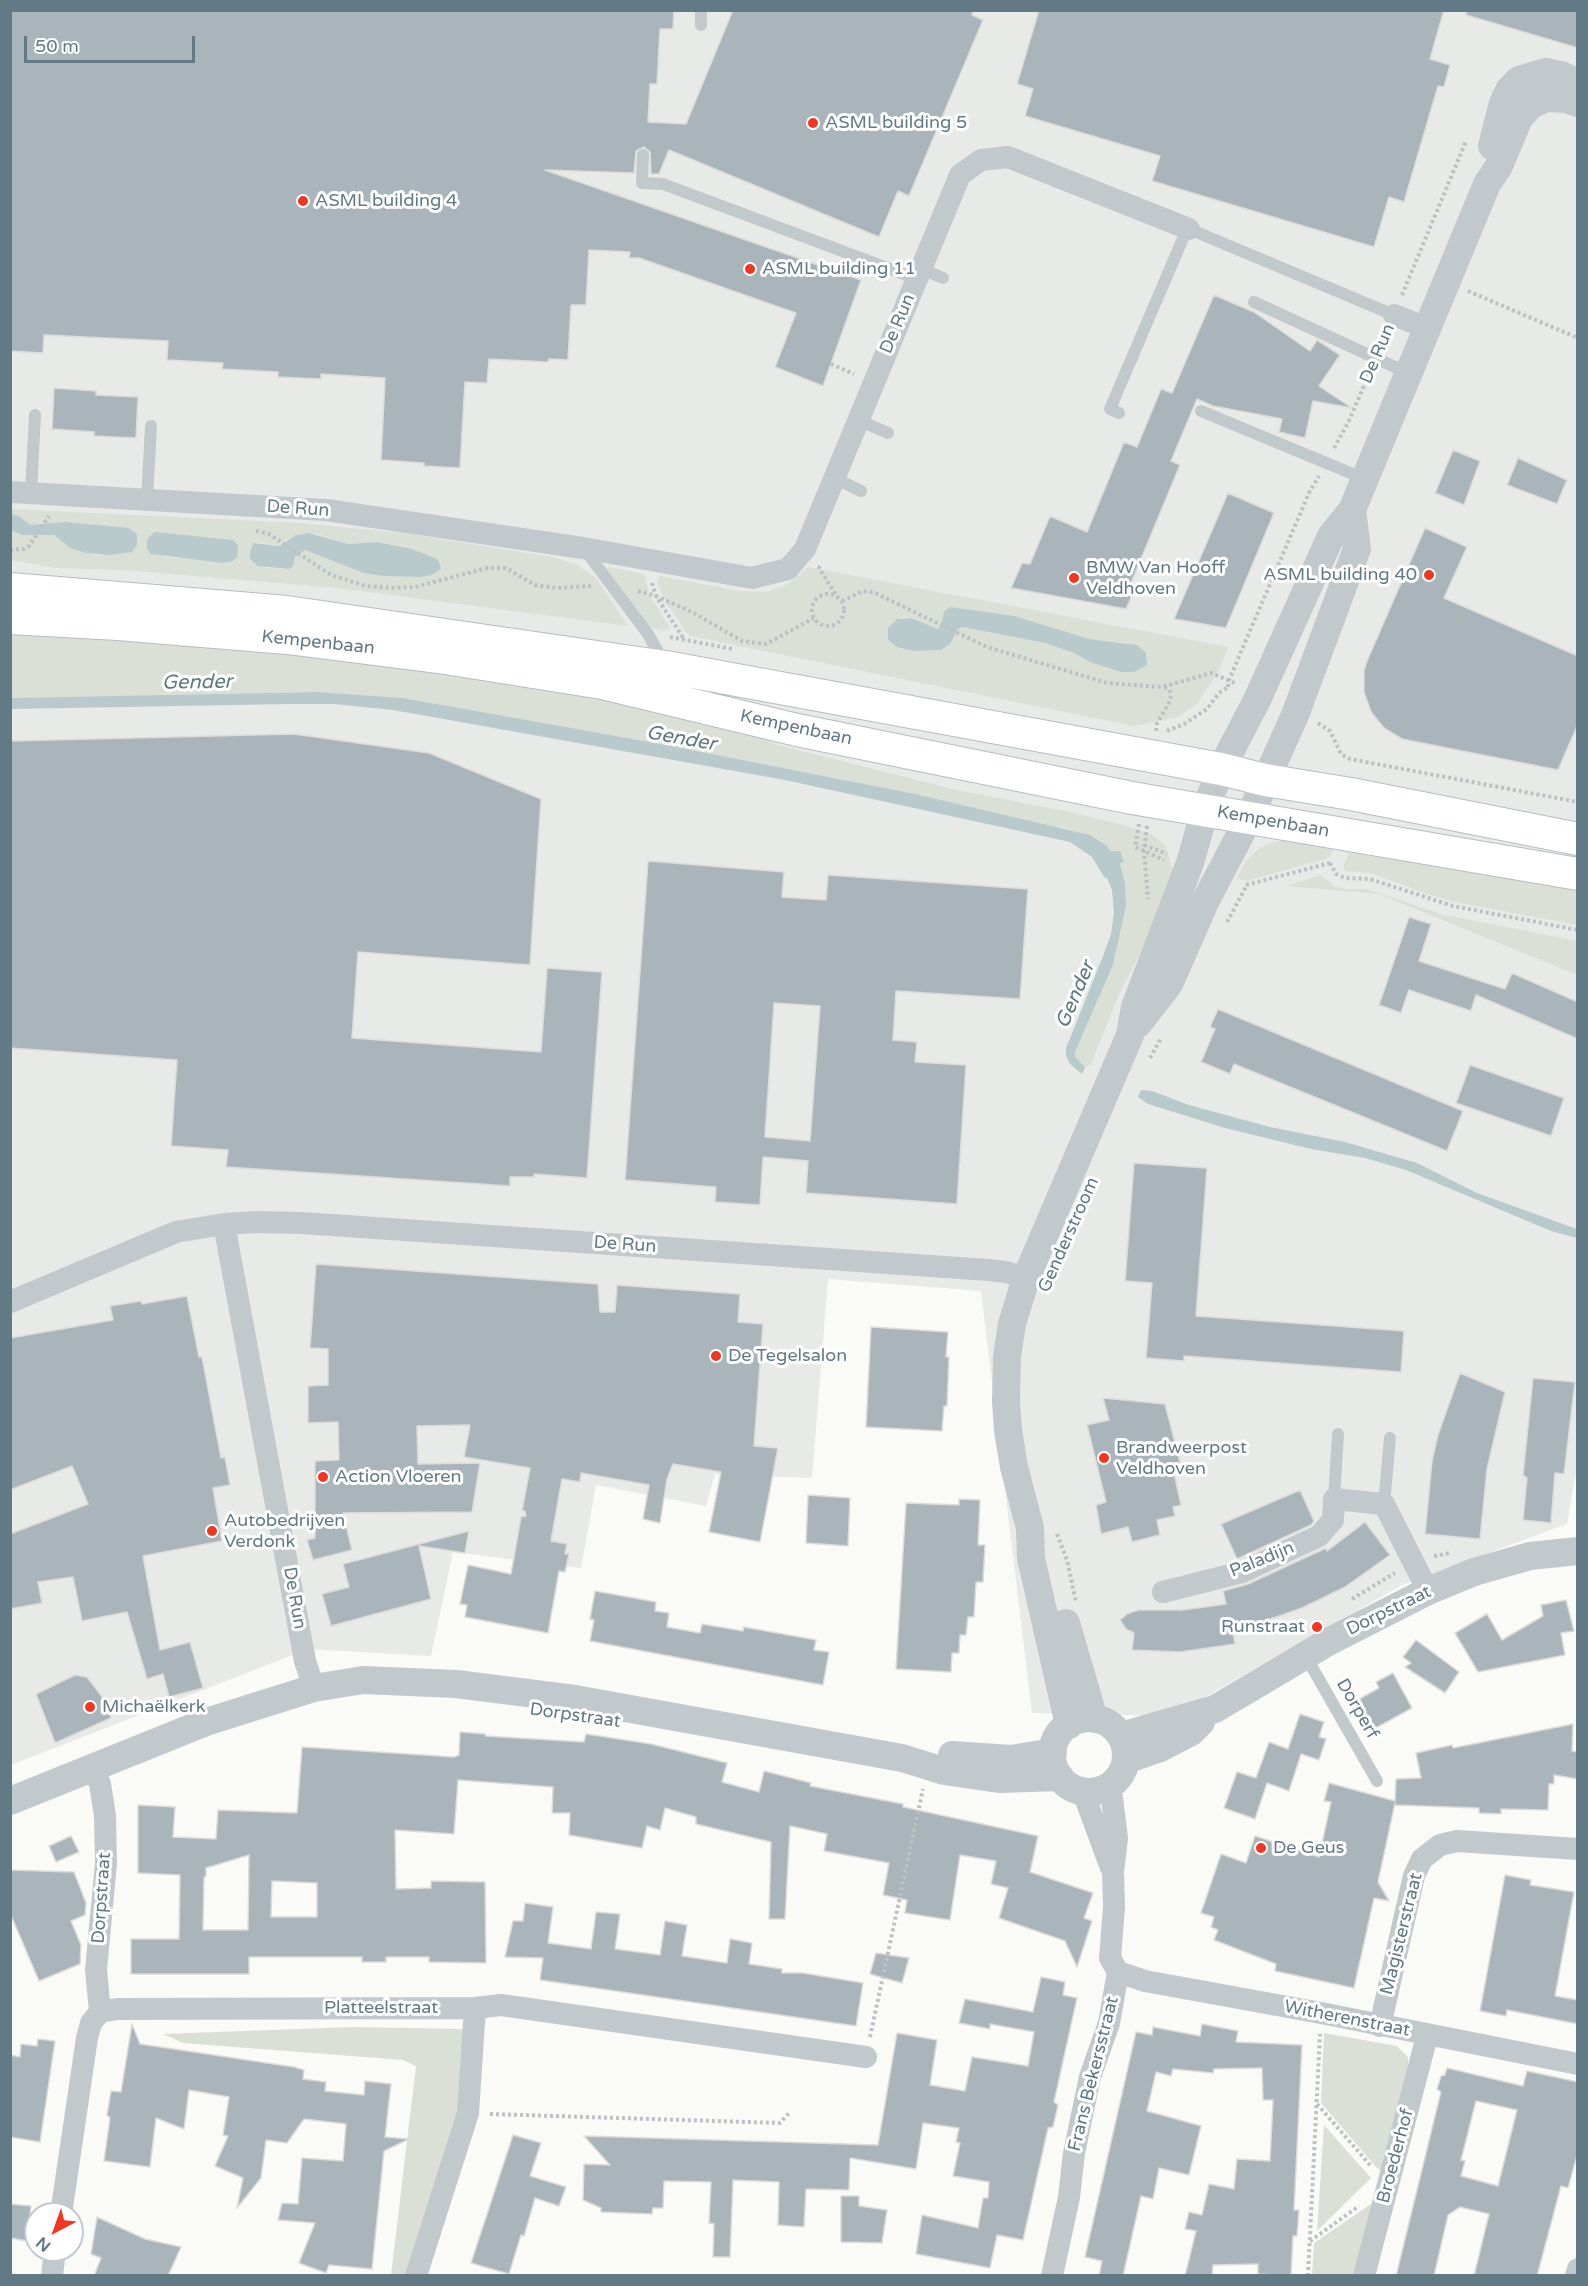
<!DOCTYPE html>
<meta charset="utf-8">
<style>
body{margin:0}
#map{position:relative;width:1588px;height:2286px;overflow:hidden;background:#fafaf7;font-family:"Varela Round",sans-serif}
canvas{display:block}
.frame{position:absolute;inset:0;border:12px solid #627a85;pointer-events:none}
.north{position:absolute;left:24px;top:2202px;width:60px;height:60px;box-sizing:border-box;background:#fff;border:2px solid #c0cace;border-radius:50%;rotate:221deg;font-size:16px;font-weight:700;line-height:24px;text-align:center;color:#627a85}
.north::after{content:'';display:block;margin:auto;width:21px;height:27px;background:#f3361f;clip-path:polygon(50% 0,100% 100%,50% 72%,0 100%)}
.scale{position:absolute;left:24px;top:36px;width:171px;height:27px;box-sizing:border-box;border:3px solid #627a85;border-top:0;padding-left:8px;font-size:18px;line-height:21px;white-space:nowrap;color:#627a85;-webkit-text-stroke:4px #fff;paint-order:stroke}
</style>
<div id="map">
<canvas width="1588" height="2286"></canvas>
<div class="frame"></div>
<div class="north">N</div>
<div class="scale">50 m</div>
</div>
<script>
const ctx = document.querySelector('canvas').getContext('2d');
ctx.lineJoin = 'round';
function paint(path, color) {
  ctx.fillStyle = color;
  ctx.fill(path, 'evenodd');
}
function toPath(rows) {
  const path = new Path2D();
  for (const r of rows) {
    if (r.length === 3) {
      path.moveTo(r[0] + r[2], r[1]);
      path.arc(r[0], r[1], r[2], 0, 2 * Math.PI);
      continue;
    }
    path.moveTo(r[0], r[1]);
    for (let i = 2; i < r.length; i += 2) path.lineTo(r[i], r[i + 1]);
  }
  return path;
}
function strokePath(path, color, width, dash) {
  ctx.strokeStyle = color;
  ctx.lineWidth = width;
  ctx.lineCap = dash ? 'butt' : 'round';
  ctx.setLineDash(dash || []);
  ctx.stroke(path);
}
function label(font, color, halo, rows, align = 'center') {
  ctx.font = font + ' "Varela Round",sans-serif';
  ctx.lineWidth = 6;
  ctx.setLineDash([]);
  ctx.textBaseline = 'middle';
  ctx.strokeStyle = halo;
  ctx.fillStyle = color;
  for (const [text, x, y, turn = 0] of rows) {
    ctx.save();
    ctx.translate(x, y);
    ctx.rotate((+turn || 0) * Math.PI / 180);
    ctx.textAlign = isNaN(turn) ? turn : align;
    if (halo) ctx.strokeText(text, 0, 0);
    ctx.fillText(text, 0, 0);
    ctx.restore();
  }
}
paint(toPath([
 [11,11,1577,11,1578,1461,1567,1524,1402,1585,1172,1716,1032,1713,981,1291,828,1279,812,1478,715,1474,706,1506,596,1485,581,1568,453,1552,431,1656,308,1649,11,1765]
]), '#e8eae8');
paint(toPath([
 [10,509,301,523,403,533,553,557,576,564,597,579,628,626,337,588,122,570,56,568,11,560,11,530,22,535,54,535,70,548,96,555,132,552,134,530,65,522,30,525,19,516,11,514],
 [155,532,181,536,233,540,193,558,173,558,164,556],
 [300,533,316,534,349,544,377,542,400,546,433,557,440,564,441,569,432,575,421,577,383,576,364,573,305,550,295,557,293,567,289,569,266,568,256,542,280,546,285,541],
 [609,567,644,574,650,596,670,628,663,630,651,628,607,569],
 [808,567,1228,647,1219,670,1197,704,1177,717,1135,726,689,636,667,604,657,582,660,576,739,591,767,592,789,583],
 [950,607,1015,616,1089,639,1128,643,1147,664,1134,672,1120,672,1092,663,1074,653,1045,643,962,627,958,629,950,644,913,651,897,647,901,617,911,618,938,629,942,622,945,612],
 [10,634,201,644,542,685,736,728,778,745,961,791,1066,811,1128,826,1153,835,1165,845,1174,874,1167,902,1120,992,1091,1064,1085,1067,1075,1057,1075,1052,1113,965,1126,906,1125,883,1120,862,1124,862,1101,841,1069,829,1036,824,847,780,403,698,317,692,11,698],
 [1285,840,1333,849,1332,854,1325,859,1247,881,1238,879,1237,877,1247,860,1256,851,1269,843],
 [1349,853,1460,868,1577,887,1577,925,1460,903,1430,895,1370,873,1346,871,1344,869,1344,864],
 [1321,875,1335,887,1347,889,1366,889,1444,915,1577,941,1577,975,1379,894,1286,886],
 [354,2027,464,2029,464,2092,407,2275,391,2275,416,2066,403,2060,183,2043,163,2034],
 [1324,2033,1397,2046,1408,2057,1408,2070,1383,2172,1376,2167,1321,2103],
 [1324,2125,1371,2178,1317,2231],
 [1378,2199,1360,2275,1312,2276,1314,2243]
]), '#dbe0d6');
paint(toPath([
 [10,514,19,516,30,525,65,522,129,528,137,534,137,545,132,552,110,555,86,553,70,548,54,535,22,535,11,530],
 [155,532,233,540,238,545,237,557,233,561,223,563,151,554,147,549,147,542,148,538],
 [308,533,349,544,377,542,412,549,437,559,440,564,441,569,432,575,421,577,383,576,364,573,305,550,295,557,293,567,289,569,258,566,250,559,250,553,253,543,280,546,296,535],
 [950,607,1015,616,1089,639,1137,645,1146,653,1147,665,1134,672,1121,672,1092,663,1074,653,1045,643,962,627,958,629,950,644,941,650,913,651,897,647,888,640,888,628,897,619,911,618,938,629,942,622,944,612],
 [317,692,403,698,666,745,915,794,1090,835,1106,845,1111,851,1120,851,1124,862,1120,863,1125,883,1126,906,1113,965,1075,1052,1075,1057,1085,1067,1082,1074,1069,1063,1066,1055,1066,1048,1103,956,1111,934,1114,913,1112,890,1107,878,1104,877,1092,857,1070,842,785,780,393,710,334,704,292,704,11,709,11,698],
 [1141,1090,1152,1091,1189,1105,1270,1127,1345,1142,1417,1163,1477,1193,1577,1229,1577,1238,1551,1231,1406,1170,1365,1158,1311,1149,1225,1128,1148,1104,1138,1097]
]), '#b9cacc');
const building = toPath([
 [10,10,674,10,673,29,660,29,657,84,650,84,648,122,686,124,733,10,973,10,972,15,983,20,909,196,898,191,879,237,669,150,659,174,651,174,650,152,644,147,636,151,634,173,545,170,861,280,823,386,775,367,796,313,639,258,629,258,630,252,589,250,586,305,571,305,568,360,549,359,548,362,489,359,487,383,465,382,460,468,424,466,424,463,381,460,385,378,321,374,321,379,278,377,278,372,222,369,223,363,167,360,168,341,44,335,43,353,10,351,10,10],
 [1039,10,1444,10,1430,59,1450,65,1444,87,1438,86,1404,202,1389,197,1374,247,1152,181,1160,156,1025,116,1033,89,1017,84,1039,10],
 [1467,10,1578,10,1578,48,1466,15,1467,10],
 [1214,295,1254,312,1310,351,1317,340,1340,355,1319,386,1352,408,1313,401,1305,438,1279,432,1282,419,1213,406,1197,399,1171,461,1180,465,1131,583,1137,584,1126,609,1011,588,1022,563,1030,564,1050,516,1087,532,1124,442,1137,447,1161,389,1172,393,1214,295],
 [54,388,96,391,96,395,138,397,136,438,94,436,94,432,52,429,54,388],
 [1453,450,1480,461,1464,505,1435,493,1453,450],
 [1518,458,1567,480,1557,504,1507,485,1518,458],
 [1228,493,1274,513,1226,628,1174,619,1228,493],
 [1425,528,1467,547,1444,598,1578,656,1578,724,1558,770,1402,739,1384,728,1371,712,1364,692,1364,671,1367,661,1425,528],
 [294,734,429,753,541,799,530,965,358,952,352,1038,541,1052,547,968,602,972,587,1178,534,1174,534,1177,510,1177,510,1186,226,1167,228,1150,171,1146,177,1060,10,1048,10,741,294,734],
 [648,861,784,872,782,897,826,900,828,875,1028,889,1020,999,896,991,893,1040,917,1042,915,1062,966,1065,957,1204,806,1193,808,1161,763,1157,760,1205,715,1202,716,1187,625,1180,648,861],
 [774,1003,820,1006,810,1141,765,1137,774,1003],
 [1409,917,1431,924,1419,961,1505,989,1512,973,1578,1002,1578,1039,1476,995,1471,1011,1409,990,1401,1013,1379,1005,1409,917],
 [1218,1009,1463,1111,1447,1151,1234,1064,1230,1074,1201,1062,1215,1029,1210,1027,1218,1009],
 [1470,1065,1564,1098,1551,1136,1456,1103,1470,1065],
 [1134,1163,1207,1168,1196,1316,1404,1331,1401,1372,1184,1356,1184,1361,1146,1358,1152,1283,1125,1281,1134,1163],
 [316,1264,598,1284,600,1312,615,1312,617,1285,740,1294,738,1322,763,1324,754,1446,778,1448,760,1542,709,1532,721,1472,673,1464,667,1479,660,1523,643,1519,649,1485,581,1473,580,1482,562,1479,551,1541,567,1544,565,1554,569,1554,565,1572,559,1571,548,1633,465,1617,467,1605,460,1604,468,1565,511,1574,521,1517,526,1516,525,1511,522,1511,530,1468,464,1457,470,1425,417,1426,418,1464,480,1463,472,1512,343,1513,352,1550,313,1560,307,1540,315,1538,315,1461,339,1460,338,1422,308,1423,308,1386,328,1385,328,1349,310,1348,316,1264],
 [187,1296,199,1357,202,1357,221,1458,225,1457,230,1485,213,1488,222,1541,143,1556,160,1650,190,1642,203,1688,169,1697,163,1674,147,1679,127,1612,82,1621,73,1577,38,1582,42,1603,10,1609,10,1534,88,1504,72,1466,10,1490,10,1338,113,1320,110,1306,141,1301,142,1304,187,1296],
 [871,1327,948,1332,946,1357,949,1357,947,1406,944,1406,942,1431,866,1427,871,1327],
 [1460,1373,1505,1392,1487,1469,1480,1539,1425,1534,1432,1461,1438,1435,1460,1373],
 [1533,1378,1575,1382,1564,1474,1555,1473,1551,1523,1523,1520,1527,1478,1523,1475,1533,1378],
 [1103,1398,1165,1404,1181,1466,1173,1468,1181,1505,1173,1507,1175,1516,1157,1520,1160,1535,1132,1542,1128,1527,1101,1534,1096,1505,1106,1502,1087,1425,1109,1420,1103,1398],
 [1300,1490,1314,1521,1311,1525,1237,1559,1221,1524,1300,1490],
 [808,1495,850,1498,848,1546,806,1543,808,1495],
 [959,1499,980,1500,978,1545,985,1545,983,1582,976,1582,974,1617,968,1617,966,1635,960,1635,959,1653,952,1653,951,1672,896,1669,906,1503,959,1505,959,1499],
 [1365,1522,1390,1555,1345,1587,1302,1608,1233,1632,1235,1644,1180,1652,1132,1650,1134,1633,1126,1629,1120,1620,1127,1614,1138,1610,1182,1610,1226,1604,1223,1591,1248,1584,1326,1548,1327,1551,1365,1522],
 [469,1531,465,1553,419,1546,431,1599,331,1626,322,1594,349,1587,343,1564,469,1531],
 [595,1591,656,1602,655,1611,669,1613,667,1627,700,1633,702,1624,743,1631,744,1627,816,1640,814,1650,829,1652,823,1685,590,1641,594,1620,590,1619,595,1591],
 [1566,1600,1574,1631,1561,1633,1565,1655,1478,1672,1455,1633,1487,1614,1502,1640,1543,1616,1541,1605,1566,1600],
 [1416,1640,1459,1672,1445,1693,1405,1667,1411,1663,1403,1657,1416,1640],
 [1393,1673,1412,1708,1372,1730,1356,1701,1379,1688,1376,1682,1393,1673],
 [75,1675,87,1677,106,1702,111,1718,55,1743,36,1694,75,1675],
 [1300,1714,1324,1722,1319,1737,1326,1739,1319,1760,1301,1754,1289,1791,1267,1783,1255,1819,1224,1808,1237,1772,1256,1778,1269,1742,1288,1749,1300,1714],
 [1573,1724,1572,1751,1578,1752,1578,1779,1554,1775,1554,1784,1549,1784,1548,1810,1501,1809,1501,1814,1479,1813,1479,1808,1395,1805,1395,1803,1378,1882,1389,1901,1374,1898,1354,1988,1275,1971,1276,1964,1214,1940,1218,1930,1211,1927,1214,1917,1201,1913,1221,1854,1246,1863,1255,1836,1319,1857,1331,1802,1324,1801,1329,1783,1395,1801,1396,1779,1421,1778,1416,1753,1452,1745,1453,1748,1573,1724],
 [460,1732,486,1734,485,1736,584,1742,586,1734,651,1744,727,1763,722,1782,759,1792,764,1771,811,1783,810,1786,903,1804,903,1807,1038,1836,1030,1872,1093,1893,1084,1918,1092,1921,1077,1967,1065,1941,999,1918,1008,1888,991,1884,996,1861,960,1855,950,1920,905,1913,907,1900,883,1895,889,1863,824,1851,827,1834,790,1826,785,1919,769,1919,771,1842,696,1824,696,1817,665,1808,660,1830,647,1826,642,1848,569,1835,570,1813,552,1813,553,1787,458,1780,454,1834,395,1830,396,1889,431,1888,431,1881,485,1882,486,1963,429,1962,429,1957,386,1957,386,1962,362,1962,362,1957,249,1957,249,1974,131,1974,131,1939,179,1939,180,1875,138,1873,138,1805,175,1807,173,1837,216,1839,218,1810,297,1813,302,1747,454,1757,459,1755,460,1732],
 [249,1855,248,1930,203,1930,204,1877,206,1877,206,1868,249,1855],
 [272,1881,317,1883,317,1917,271,1917,272,1881],
 [71,1836,79,1852,56,1862,49,1846,71,1836],
 [10,1870,74,1872,86,1903,85,1915,71,1921,81,1945,80,1964,39,1981,10,1913,10,1870],
 [1505,1875,1531,1880,1530,1885,1574,1892,1555,1996,1578,2000,1578,2024,1507,2010,1506,2016,1480,2011,1505,1875],
 [525,1903,553,1907,548,1943,591,1949,596,1912,620,1914,615,1949,660,1955,665,1921,687,1925,682,1956,727,1963,730,1939,752,1943,749,1964,782,1969,782,1973,803,1973,863,1983,856,2026,540,1980,543,1958,505,1957,513,1921,523,1921,525,1903],
 [876,1953,909,1958,902,1983,870,1974,876,1953],
 [1041,1977,1065,1982,1063,1995,1077,1998,1054,2102,1058,2105,1053,2127,1048,2128,1023,2240,997,2235,990,2268,916,2254,922,2215,978,2228,983,2198,988,2198,989,2182,953,2176,960,2143,956,2142,959,2128,923,2123,916,2169,850,2158,849,2190,806,2189,804,2227,778,2225,779,2182,733,2180,730,2257,713,2257,714,2224,709,2223,711,2182,664,2181,663,2208,653,2208,652,2214,601,2212,601,2208,583,2200,584,2164,610,2165,584,2136,878,2145,897,2033,937,2040,930,2085,965,2091,972,2057,1028,2066,1034,2032,990,2024,990,2029,959,2023,965,1999,1033,2012,1041,1977],
 [132,2024,140,2044,294,2067,304,2070,303,2079,326,2082,325,2091,364,2095,365,2081,391,2084,385,2137,409,2139,384,2151,372,2269,329,2265,326,2273,299,2263,315,2223,278,2220,282,2203,298,2204,302,2158,343,2161,346,2124,304,2119,287,2143,266,2140,261,2178,237,2208,243,2178,215,2166,228,2136,223,2135,229,2097,189,2090,184,2129,156,2118,150,2167,104,2161,110,2118,107,2115,111,2091,121,2092,132,2024],
 [1202,2024,1238,2031,1236,2042,1302,2045,1294,2210,1299,2210,1297,2236,1293,2236,1291,2276,1258,2274,1258,2264,1213,2265,1212,2276,1185,2276,1196,2231,1185,2229,1189,2212,1202,2215,1209,2184,1234,2189,1237,2159,1270,2161,1273,2100,1263,2100,1262,2068,1214,2069,1213,2073,1173,2069,1171,2076,1156,2072,1147,2111,1201,2126,1189,2175,1159,2168,1153,2199,1141,2196,1123,2276,1099,2276,1102,2261,1085,2257,1136,2032,1152,2035,1153,2027,1200,2036,1202,2024],
 [38,2039,55,2041,40,2142,10,2137,10,2055,20,2057,21,2044,37,2046,38,2039],
 [1447,2068,1523,2086,1527,2071,1578,2082,1578,2152,1568,2188,1561,2186,1537,2276,1474,2276,1489,2214,1460,2207,1448,2215,1434,2276,1396,2276,1441,2092,1437,2089,1441,2076,1445,2075,1447,2068],
 [1476,2101,1517,2110,1498,2186,1461,2176,1465,2161,1461,2160,1476,2101],
 [513,2135,541,2143,530,2176,566,2187,559,2206,535,2198,524,2236,521,2235,509,2274,471,2263,513,2135],
 [841,2196,859,2196,859,2206,887,2210,882,2243,841,2242,841,2196],
 [10,2204,31,2206,27,2241,10,2238,10,2204],
 [97,2217,145,2239,181,2247,168,2276,94,2276,101,2258,91,2254,97,2217]
]);
paint(building, '#a9b5ba');
strokePath(building, '#dcdcd9', 1.5);
const secondary = toPath([
 [10,589,287,612,666,667,1221,769,1265,780,1351,794,1578,839],
 [10,618,118,624,287,638,445,658,602,683,797,730,1132,798,1578,874]
]);
strokePath(secondary, '#b5bdc1', 34);
strokePath(toPath([
 [1468,291,1578,338],
 [1402,295,1466,141],
 [831,364,854,374],
 [1334,448,1348,423,1369,374],
 [256,531,269,534,331,575,366,586,391,588,415,587,487,568,506,568,535,585,557,588,592,586],
 [10,550,24,549,29,546,49,516],
 [820,566,819,568,836,595],
 [652,583,656,596,684,639],
 [638,591,656,596,692,612,742,641,766,644,814,618],
 [828,610,16],
 [842,601,863,591,873,592,987,647,1107,683,1162,687,1211,673,1237,684],
 [670,637,733,649],
 [1228,687,1229,680,1309,493,1319,476],
 [1318,723,1330,731,1341,754,1350,759,1578,802],
 [1156,731,1157,723,1170,701,1171,694,1169,689,1163,687],
 [1167,731,1184,724,1207,709,1219,693,1228,687],
 [1139,824,1135,847,1164,860],
 [1147,826,1144,851,1148,899],
 [1144,845,1167,854],
 [1330,863,1336,874,1345,878,1370,879,1453,906,1578,930],
 [1246,885,1330,863],
 [1227,922,1247,885],
 [1150,1058,1161,1038],
 [1057,1534,1067,1560,1076,1602],
 [1434,1556,1450,1553],
 [1352,1599,1395,1573],
 [870,2037,923,1789],
 [1317,2104,1371,2166],
 [490,2114,780,2123,790,2112],
 [1310,2241,1359,2206],
 [1308,2276,1320,2034]
]), '#bdc1c4', 4, [3, 3]);
strokePath(toPath([
 [701,25,701,10],
 [643,155,642,183,663,184,917,279],
 [1189,229,1394,315],
 [921,269,943,278],
 [1254,302,1408,373],
 [1201,411,1365,479],
 [1119,413,1110,409,1187,229],
 [858,420,888,433],
 [834,478,861,491],
 [31,492,35,415],
 [147,499,151,426],
 [585,550,648,634,664,663],
 [1334,1499,1338,1434],
 [1384,1504,1390,1438],
 [1305,1655,1377,1781]
]), '#c2c9cc', 12);
strokePath(toPath([
 [1394,315,1427,328],
 [10,492,326,510,583,548,752,578,788,569,805,549,960,175,981,160,1008,157,1189,229],
 [224,1224,305,1661,314,1688],
 [10,1302,176,1232,224,1224,255,1222,302,1223,989,1270,1006,1272,1026,1278],
 [1163,1592,1242,1572,1319,1536,1333,1520,1334,1499,1384,1504,1428,1591],
 [93,1768,100,1784,105,1816,106,1863,96,1970,100,2012],
 [1083,1792,1111,1868],
 [1118,1972,1145,1981,1321,2013,1578,2064],
 [1380,2026,1414,1876,1422,1859,1440,1845,1457,1841,1578,1849],
 [61,2214,87,2038,91,2023,100,2012,117,2009,475,2008,501,2005,866,2057],
 [52,2276,55,2250],
 [416,2276,468,2113,475,2008],
 [1052,2276,1069,2197,1074,2153,1090,2077,1109,2023,1118,1972,1110,1958,1114,1907,1113,1872,1117,1838,1112,1798,1107,1787],
 [1364,2276,1427,2036],
 [1576,2276,1578,2269]
]), '#c2c9cc', 22);
strokePath(toPath([
 [1492,146,1503,103,1509,90,1519,80,1546,72,1561,75,1578,83],
 [1138,1024,1169,984,1206,900,1249,818,1295,715,1357,549,1352,510],
 [1066,1623,1094,1719],
 [1089,1755,37],
 [1069,1725,1031,1558,1030,1528,1014,1467,1008,1430,1006,1401,1007,1357,1012,1324,1026,1278,1130,1035,1135,1007,1190,863,1205,810,1221,769,1257,700,1331,536,1352,510,1487,184,1499,166,1519,118,1531,105,1546,98,1567,99,1578,103],
 [1121,1736,1215,1709,1328,1642,1428,1591,1474,1572,1530,1556,1578,1551],
 [952,1755,1011,1759,1053,1752],
 [1126,1760,1160,1748,1191,1732,1201,1722],
 [10,1801,206,1722,314,1688,363,1680,456,1684,575,1699,902,1758,944,1771,999,1779,1060,1777]
]), '#c2c9cc', 28);
strokePath(secondary, '#fff', 32);
for (const [x, y, r, color] of [
 [813,123,6,"#f3361f"],
 [303,201,6,"#f3361f"],
 [750,269,6,"#f3361f"],
 [1429,575,6,"#f3361f"],
 [1074,578,6,"#f3361f"],
 [716,1356,6,"#f3361f"],
 [1104,1458,6,"#f3361f"],
 [323,1477,6,"#f3361f"],
 [212,1531,6,"#f3361f"],
 [1317,1627,6,"#f3361f"],
 [90,1707,6,"#f3361f"],
 [1261,1848,6,"#f3361f"]
]) {
  const dot = new Path2D();
  dot.arc(x, y, r, 0, 2 * Math.PI);
  ctx.fillStyle = color;
  ctx.fill(dot);
  strokePath(dot, '#fff', 2);
}
label('18px', '#627a85', '#fff', [
 ["ASML building 5",825,123],
 ["ASML building 4",315,201],
 ["ASML building 11",762,269],
 ["BMW Van Hooff",1086,568],
 ["Veldhoven",1086,589],
 ["ASML building 40",1417,575,"right"],
 ["De Tegelsalon",728,1356],
 ["Brandweerpost",1116,1448],
 ["Veldhoven",1116,1469],
 ["Action Vloeren",335,1477],
 ["Autobedrijven",224,1521],
 ["Verdonk",224,1542],
 ["Runstraat",1305,1627,"right"],
 ["Michaëlkerk",102,1707],
 ["De Geus",1273,1848]
], 'left');
label('18px', '#627a85', '#fff', [
 ["De Run",898,324,-67],
 ["De Run",1378,354,-67],
 ["De Run",298,509,4],
 ["Kempenbaan",318,643,6],
 ["Kempenbaan",796,728,12],
 ["Kempenbaan",1273,822,10],
 ["Genderstroom",1069,1235,-66],
 ["De Run",625,1245,4],
 ["Paladijn",1262,1560,-22],
 ["De Run",294,1598,80],
 ["Dorpstraat",1389,1611,-26],
 ["Dorperf",1357,1709,60],
 ["Dorpstraat",575,1716,8],
 ["Dorpstraat",102,1898,-86],
 ["Magisterstraat",1402,1934,-76],
 ["Platteelstraat",381,2008],
 ["Witherenstraat",1347,2019,11],
 ["Frans Bekersstraat",1094,2074,-76],
 ["Broederhof",1396,2156,-75]
]);
label('italic 20px', '#5e797e', '#fff', [
 ["Gender",197,683,-1],
 ["Gender",681,739,10],
 ["Gender",1076,995,-67]
]);
</script>
